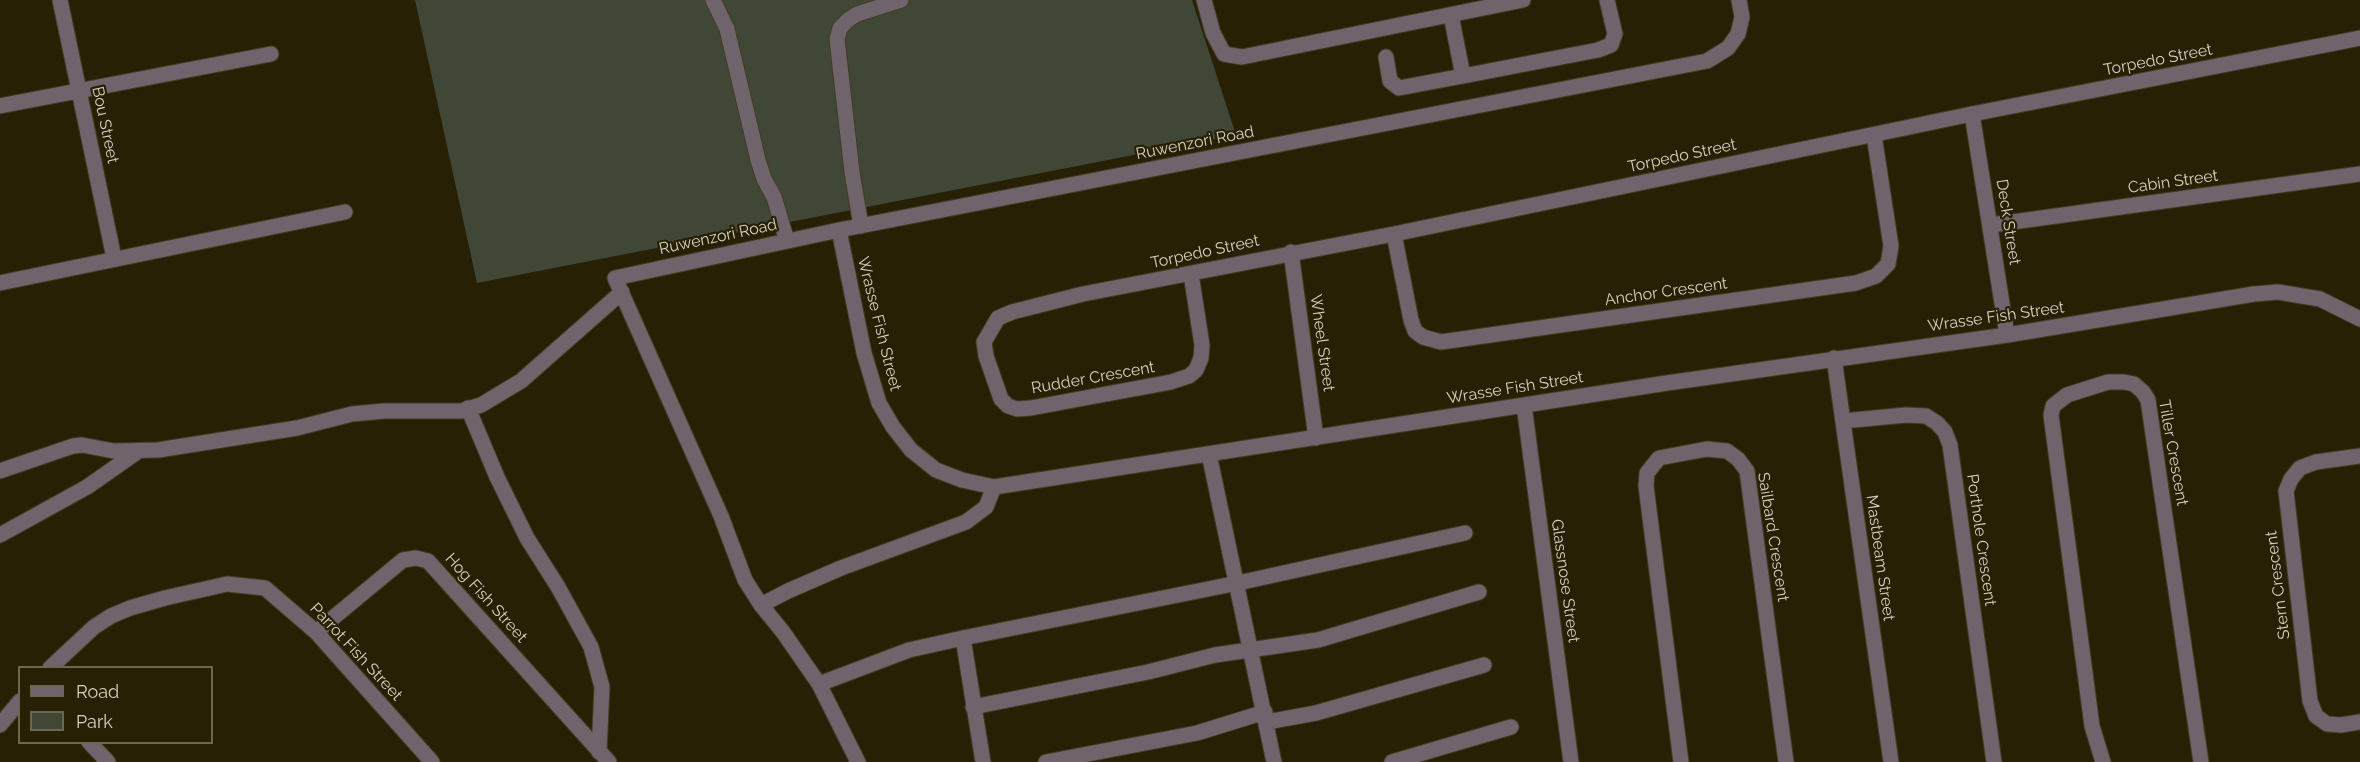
<!DOCTYPE html>
<style>
body{margin:0}
#map{position:relative;width:2360px;height:762px;overflow:hidden;background:#272004;font-family:Raleway,sans-serif}
canvas{display:block}
.legend{position:absolute;left:18px;top:666px;width:195px;height:78px;box-sizing:border-box;background:#272004;border:2px solid #6d6750;margin:0;padding:8px 10px;list-style:none;font-size:18px;color:#d5d1c1}
.legend li{display:flex;align-items:center;gap:12px;height:30px}
.legend b{width:30px;border:2px solid #6d6750}
</style>
<div id="map">
<canvas width="2360" height="762"></canvas>
<ul class="legend">
<li><b style="height:8px;background:#6f636c"></b>Road</li>
<li><b style="height:16px;background:#414737"></b>Park</li>
</ul>
</div>
<script>
const ctx = document.querySelector('canvas').getContext('2d');
ctx.lineJoin = 'round';
function paint(path, color) {
  ctx.fillStyle = color;
  ctx.fill(path, 'evenodd');
}
function toPath(rows) {
  const path = new Path2D();
  for (const r of rows) {
    path.moveTo(r[0], r[1]);
    for (let i = 2; i < r.length; i += 2) path.lineTo(r[i], r[i + 1]);
  }
  return path;
}
function strokePath(path, color, width, dash) {
  ctx.strokeStyle = color;
  ctx.lineWidth = width;
  ctx.lineCap = dash ? 'butt' : 'round';
  ctx.setLineDash(dash || []);
  ctx.stroke(path);
}
function label(font, color, halo, rows, align = 'center') {
  ctx.font = font + ' Raleway,sans-serif';
  ctx.lineWidth = 4.5;
  ctx.setLineDash([]);
  ctx.textBaseline = 'middle';
  ctx.strokeStyle = halo;
  ctx.fillStyle = color;
  for (const [text, x, y, turn = 0] of rows) {
    ctx.save();
    ctx.translate(x, y);
    ctx.rotate((+turn || 0) * Math.PI / 180);
    ctx.textAlign = isNaN(turn) ? turn : align;
    if (halo) ctx.strokeText(text, 0, 0);
    ctx.fillText(text, 0, 0);
    ctx.restore();
  }
}
paint(toPath([
 [415,0,1192,0,1236,135,477,283]
]), '#414737');
const minor = toPath([
 [60,0,114,258],
 [713,0,727,29,758,160,764,179,774,197,787,241],
 [1204,0,1213,33,1224,54,1242,57,1523,0],
 [1386,57,1390,81,1399,88,1463,76,1451,15],
 [1463,76,1598,50,1611,45,1615,34,1607,0],
 [0,106,271,54],
 [1972,114,2007,335],
 [1991,225,2360,174],
 [861,226,852,172,837,39,840,28,848,20,857,14,901,0],
 [839,230,864,353,879,403,893,427,911,450,936,470,962,480,994,487,1667,383,2007,335,2254,294,2278,292,2320,299,2360,319],
 [1394,234,1411,320,1415,331,1423,337,1441,342,1856,283,1876,276,1888,264,1891,246,1874,135],
 [1291,252,1316,438],
 [1191,274,1202,345,1201,358,1196,370,1189,376,1171,382,1031,408,1017,409,1008,406,1001,399,986,356,984,342,998,318,1012,312,1083,294,1394,234,1972,114,2360,38],
 [0,283,345,212],
 [1834,358,1891,762],
 [1524,405,1571,762],
 [468,408,497,477,527,538,558,587,591,647,602,687,599,752],
 [1843,421,1906,415,1926,416,1937,423,1945,432,1950,445,1994,762],
 [1209,454,1274,762],
 [2360,456,2316,462,2300,468,2291,479,2286,491,2310,701,2316,716,2327,724,2341,725,2360,722],
 [0,471,73,446,82,445,114,451,158,450,297,428,352,414,384,411,461,411,481,405,521,381,622,292],
 [0,535,87,487,137,452],
 [761,605,788,591,841,568,966,522,986,507,994,487],
 [316,632,403,560,416,558,428,561,609,762],
 [963,638,983,762],
 [50,668,94,627,111,616,130,608,165,598,227,584,265,588,316,632,432,762],
 [819,684,909,650,963,638,1238,583,1465,533],
 [973,707,1148,672,1215,655,1318,640,1479,592],
 [1267,722,1316,713,1484,665],
 [0,725,20,701],
 [89,742,108,762],
 [858,762,819,684,783,632,761,605,745,580,721,516,615,278,839,230,1707,61,1728,48,1738,34,1742,17,1739,0],
 [1046,762,1197,733,1265,712],
 [1392,762,1511,727],
 [1681,762,1646,486,1647,473,1659,458,1707,449,1727,451,1738,459,1747,471,1786,762],
 [2103,762,2092,726,2051,415,2053,406,2067,395,2108,382,2124,382,2134,384,2143,392,2148,400,2201,762]
]);
strokePath(minor, '#433c22', 17);
strokePath(minor, '#6f636c', 15);
label('16px', '#d5d1c1', '#272004', [
 ["Torpedo Street",2158,60,-11],
 ["Bou Street",105,125,78],
 ["Ruwenzori Road",1195,143,-11],
 ["Torpedo Street",1682,156,-12],
 ["Cabin Street",2173,182,-8],
 ["Deck Street",2008,222,81],
 ["Ruwenzori Road",718,237,-12],
 ["Torpedo Street",1205,252,-12],
 ["Anchor Crescent",1666,292,-8],
 ["Wrasse Fish Street",1996,317,-8],
 ["Wrasse Fish Street",879,324,76],
 ["Wheel Street",1322,343,82],
 ["Rudder Crescent",1093,378,-10],
 ["Wrasse Fish Street",1515,388,-9],
 ["Tiller Crescent",2173,453,80],
 ["Sailbard Crescent",1773,537,81],
 ["Porthole Crescent",1981,540,82],
 ["Mastbeam Street",1880,558,82],
 ["Glassnose Street",1565,581,82],
 ["Stern Crescent",2278,585,-97],
 ["Hog Fish Street",486,598,48],
 ["Parrot Fish Street",356,652,47]
]);
</script>
